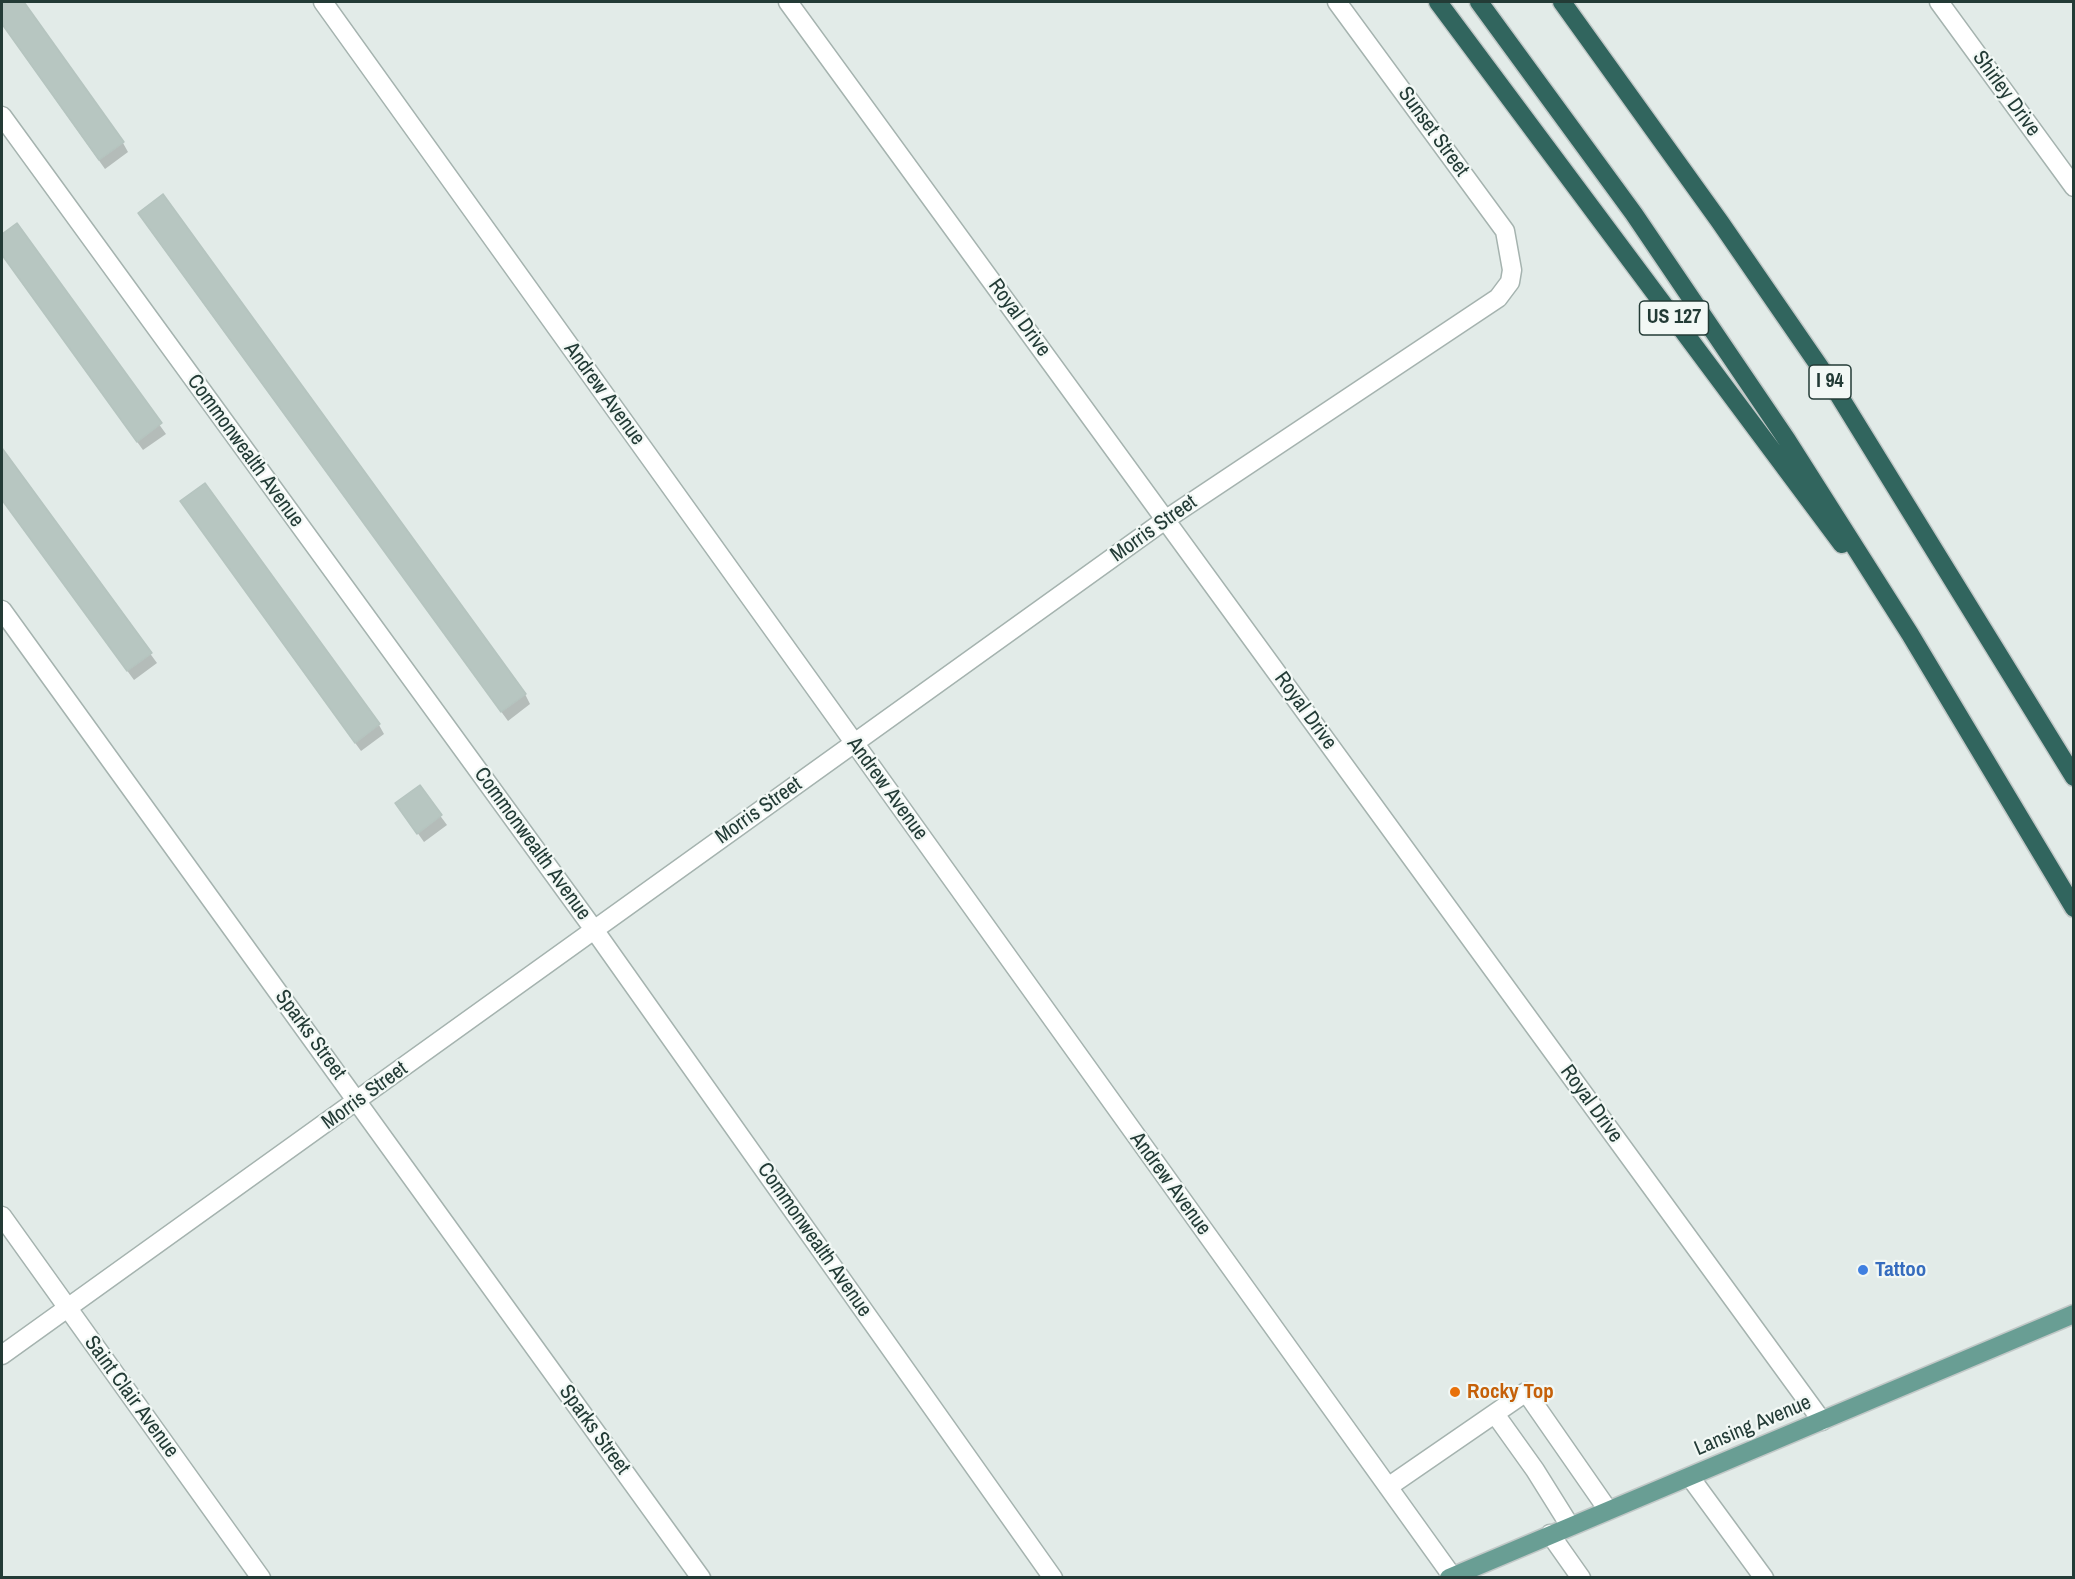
<!DOCTYPE html>
<style>
body{margin:0}
#map{position:relative;width:2075px;height:1579px;overflow:hidden;background:#e2ebe8;font-family:"Archivo Narrow",sans-serif}
canvas{display:block}
.frame{position:absolute;inset:0;border:3px solid #233b36;pointer-events:none}
</style>
<div id="map">
<canvas width="2075" height="1579"></canvas>
<div class="frame"></div>
</div>
<script>
const ctx = document.querySelector('canvas').getContext('2d');
ctx.lineJoin = 'round';
function paint(path, color) {
  ctx.fillStyle = color;
  ctx.fill(path, 'evenodd');
}
function toPath(rows) {
  const path = new Path2D();
  for (const r of rows) {
    path.moveTo(r[0], r[1]);
    for (let i = 2; i < r.length; i += 2) path.lineTo(r[i], r[i + 1]);
  }
  return path;
}
function strokePath(path, color, width, dash) {
  ctx.strokeStyle = color;
  ctx.lineWidth = width;
  ctx.lineCap = dash ? 'butt' : 'round';
  ctx.setLineDash(dash || []);
  ctx.stroke(path);
}
function label(font, color, halo, rows, align = 'center') {
  ctx.font = font + ' "Archivo Narrow",sans-serif';
  ctx.lineWidth = 4.5;
  ctx.setLineDash([]);
  ctx.textBaseline = 'middle';
  ctx.strokeStyle = halo;
  ctx.fillStyle = color;
  for (const [text, x, y, turn = 0] of rows) {
    ctx.save();
    ctx.translate(x, y);
    ctx.rotate((+turn || 0) * Math.PI / 180);
    ctx.textAlign = isNaN(turn) ? turn : align;
    if (halo) ctx.strokeText(text, 0, 0);
    ctx.fillText(text, 0, 0);
    ctx.restore();
  }
}
paint(toPath([
 [2,2,22,2,123,143,128,152,105,169,2,24],
 [145,223,525,694,530,704,508,721],
 [16,225,166,434,143,450,2,255,2,236],
 [7,458,157,663,134,680,2,500,2,462],
 [205,485,379,725,384,734,361,751,276,634],
 [419,787,447,825,424,842,397,804]
]), '#0003');
const building = toPath([
 [2,2,24,2,124,142,99,160,2,24,2,2],
 [163,194,526,694,501,712,138,213,163,194],
 [17,223,162,423,137,442,2,255,2,234,17,223],
 [2,448,152,653,127,671,2,500,2,448],
 [205,483,380,724,355,743,180,501,205,483],
 [420,785,442,815,417,834,395,803,420,785]
]);
paint(building, '#b7c6c1');
strokePath(building, '#b5c4bf', 1.5);
const minor = toPath([
 [323,2,1452,1576],
 [788,2,1822,1421],
 [1939,2,2074,187],
 [2,116,595,931,1053,1578],
 [2,610,701,1578],
 [2,1216,261,1578],
 [2,1355,1165,520,1498,298,1510,282,1512,270,1505,231,1337,2],
 [1495,1414,1535,1470,1570,1526],
 [1690,1477,1764,1578],
 [1388,1487,1526,1392,1608,1510],
 [1550,1534,1581,1578]
]);
const major = toPath([
 [1449,1578,2074,1314]
]);
const highway = toPath([
 [1438,2,1842,544],
 [1479,2,1634,214,1787,440,1910,634,2074,908],
 [1562,2,1720,222,1835,389,2074,777]
]);
strokePath(minor, '#a5b3af', 21);
strokePath(major, '#c1c8c7', 21);
strokePath(highway, '#c1c8c7', 21);
strokePath(minor, '#fff', 18);
strokePath(major, '#699e94', 18);
strokePath(highway, '#31655e', 18);
for (const [x, y, r, color] of [
 [1863,1270,6,"#3f7fe0"],
 [1455,1392,6,"#e8710a"]
]) {
  const dot = new Path2D();
  dot.arc(x, y, r, 0, 2 * Math.PI);
  ctx.fillStyle = color;
  ctx.fill(dot);
  strokePath(dot, '#f2f8f5', 2);
}
for (const [x, y, w] of [
 [1674,318,69],
 [1830,382,42]
]) {
  const box = new Path2D();
  box.roundRect(x - w / 2, y - 17, w, 34, 4.5);
  ctx.fillStyle = '#f2f8f5';
  ctx.fill(box);
  strokePath(box, '#233b36', 1.5);
}
label('bold 20px', '#233b36', null, [
 ["US 127",1674,318],
 ["I 94",1830,382]
]);
label('21px', '#233b36', '#f2f8f5', [
 ["Shirley Drive",2006,94,54],
 ["Sunset Street",1433,132,54],
 ["Royal Drive",1019,318,54],
 ["Andrew Avenue",604,394,54],
 ["Commonwealth Avenue",245,451,54],
 ["Morris Street",1154,529,-35],
 ["Royal Drive",1305,711,54],
 ["Andrew Avenue",887,789,54],
 ["Morris Street",759,811,-35],
 ["Commonwealth Avenue",532,844,54],
 ["Sparks Street",310,1035,54],
 ["Morris Street",365,1096,-36],
 ["Royal Drive",1591,1104,54],
 ["Andrew Avenue",1170,1184,54],
 ["Commonwealth Avenue",814,1240,55],
 ["Saint Clair Avenue",131,1397,54],
 ["Lansing Avenue",1753,1426,-23],
 ["Sparks Street",594,1430,54]
]);
label('bold 21px', '#366cbe', '#f2f8f5', [
 ["Tattoo",1875,1270]
], 'left');
label('bold 21px', '#c56008', '#f2f8f5', [
 ["Rocky Top",1467,1392]
], 'left');
</script>
